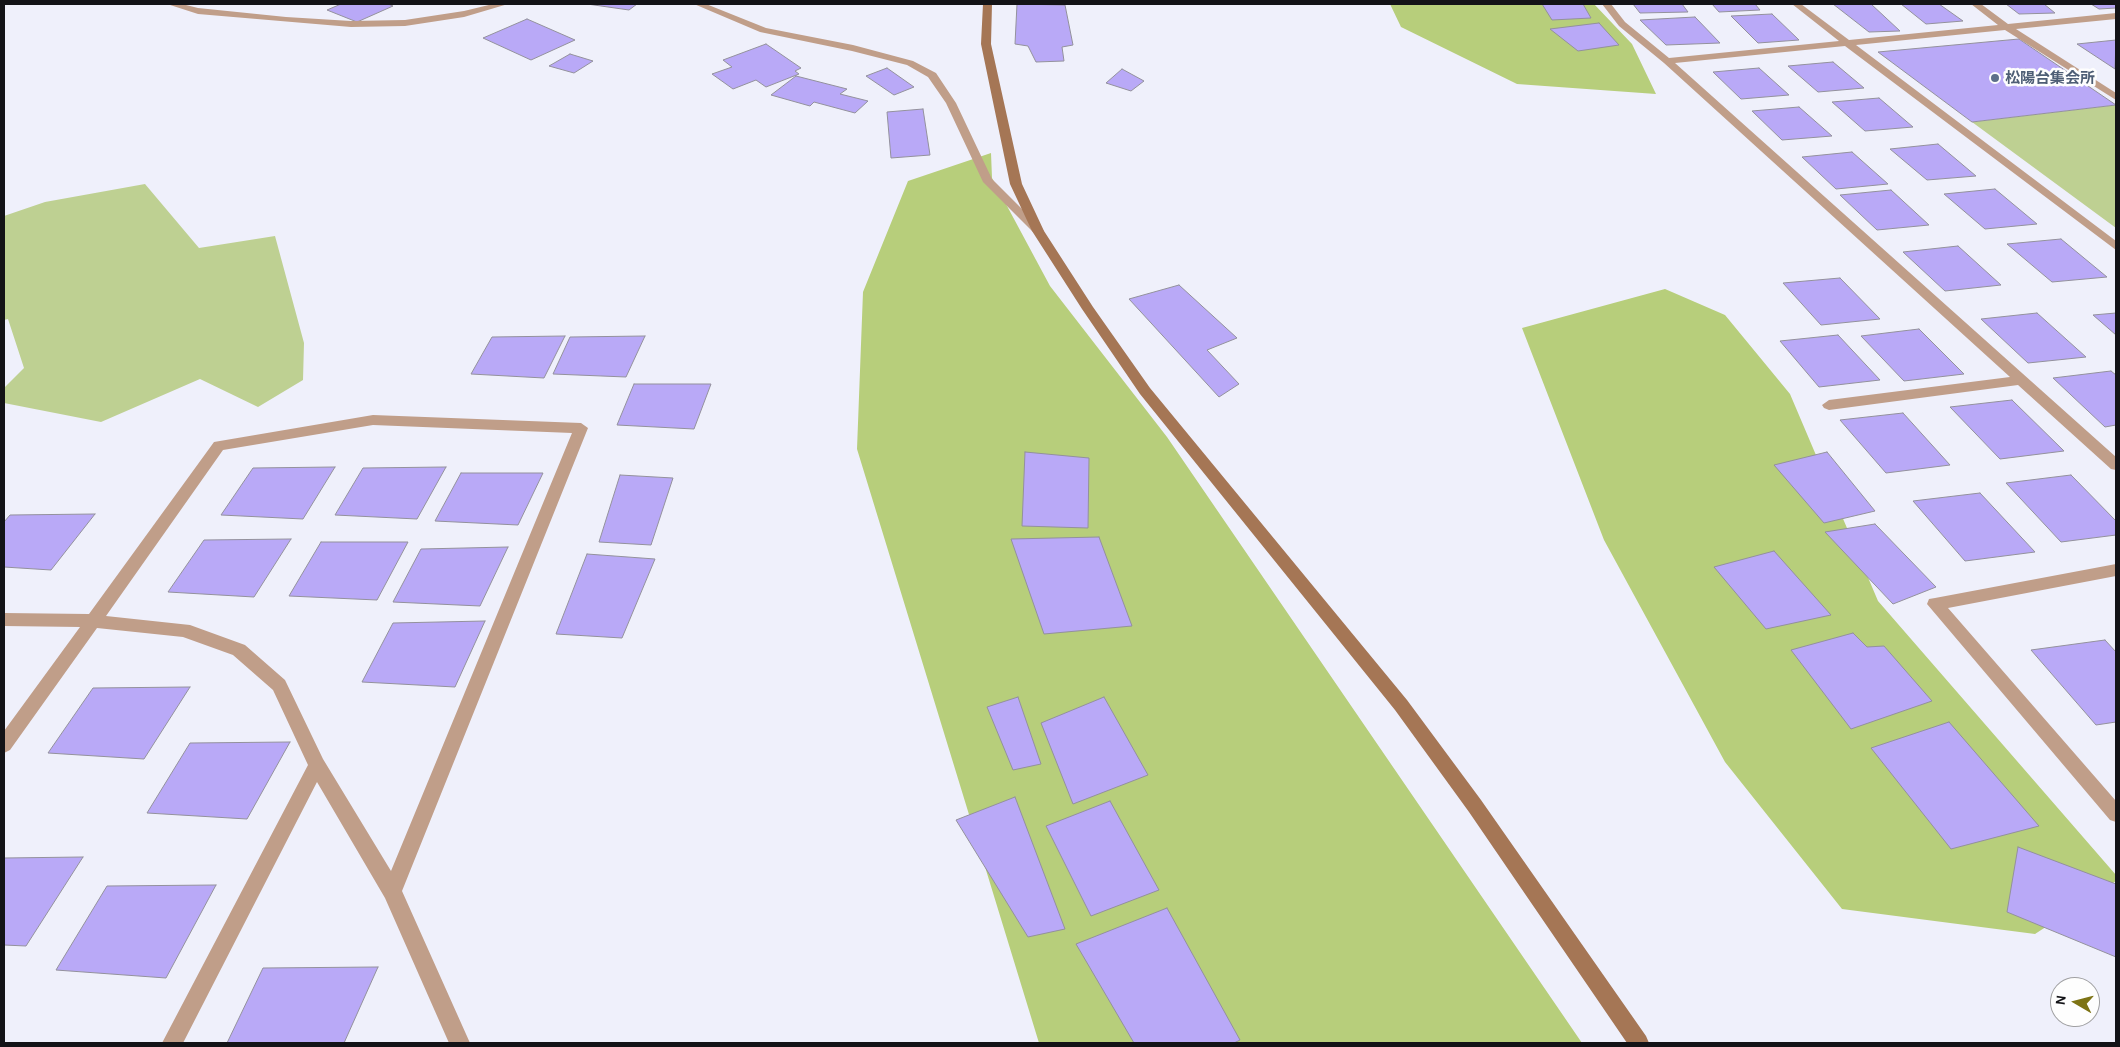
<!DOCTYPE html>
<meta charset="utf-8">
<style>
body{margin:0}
#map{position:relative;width:2120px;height:1047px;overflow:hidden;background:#eff0fb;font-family:"Alegreya Sans",sans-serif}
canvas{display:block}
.frame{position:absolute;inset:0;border:5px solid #131317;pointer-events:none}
.north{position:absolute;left:2050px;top:977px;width:50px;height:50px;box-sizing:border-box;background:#fefefe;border:1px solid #a0a0a2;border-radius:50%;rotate:278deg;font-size:14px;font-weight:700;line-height:20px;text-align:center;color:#131317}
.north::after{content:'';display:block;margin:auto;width:18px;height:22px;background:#7d7315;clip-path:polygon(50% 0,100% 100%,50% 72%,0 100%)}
</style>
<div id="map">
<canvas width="2120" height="1047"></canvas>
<div class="frame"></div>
<div class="north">N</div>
</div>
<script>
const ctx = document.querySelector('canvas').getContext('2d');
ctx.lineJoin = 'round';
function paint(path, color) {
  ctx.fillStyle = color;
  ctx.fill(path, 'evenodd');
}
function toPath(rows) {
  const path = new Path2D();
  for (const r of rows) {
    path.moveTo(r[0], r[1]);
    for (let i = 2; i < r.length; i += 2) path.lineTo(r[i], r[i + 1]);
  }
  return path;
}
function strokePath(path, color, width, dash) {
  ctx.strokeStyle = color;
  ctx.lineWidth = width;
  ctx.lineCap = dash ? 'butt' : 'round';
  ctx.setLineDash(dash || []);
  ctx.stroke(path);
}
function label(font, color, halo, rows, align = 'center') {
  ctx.font = font + ' "Alegreya Sans","Noto Sans JP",sans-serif';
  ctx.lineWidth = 5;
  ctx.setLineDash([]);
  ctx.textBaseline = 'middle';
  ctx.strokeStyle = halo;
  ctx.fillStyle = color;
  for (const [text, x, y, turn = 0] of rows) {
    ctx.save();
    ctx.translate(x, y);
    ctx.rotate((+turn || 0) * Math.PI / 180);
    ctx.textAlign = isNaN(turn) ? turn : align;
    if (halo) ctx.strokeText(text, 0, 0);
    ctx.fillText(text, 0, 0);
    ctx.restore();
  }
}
paint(toPath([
 [2116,105,2116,228,1972,122],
 [145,184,199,248,275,236,304,343,303,380,258,407,200,379,101,422,4,403,4,388,24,368,8,319,4,320,4,216,45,202]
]), '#bed092');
paint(toPath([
 [1390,4,1594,4,1632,44,1656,94,1517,84,1401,27],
 [991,153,992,178,1050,286,1167,437,1582,1043,1039,1043,857,449,863,292,908,181],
 [1665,289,1725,315,1790,394,1878,601,2116,875,2116,881,2035,934,1842,909,1725,762,1604,540,1522,328]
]), '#b7ce7b');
const building = toPath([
 [341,4,388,4,393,6,357,22,327,10,341,4],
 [587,4,637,4,629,10,587,4],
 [1017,4,1065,5,1073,45,1062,47,1064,61,1036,62,1028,46,1015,44,1017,4],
 [1542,4,1583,4,1591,18,1552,20,1542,4],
 [1633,4,1682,4,1688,12,1640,13,1633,4],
 [1712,4,1755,4,1760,10,1719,12,1712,4],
 [1833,4,1871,4,1900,31,1869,32,1833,4],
 [1901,4,1939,4,1963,21,1926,24,1901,4],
 [2006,4,2044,4,2055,13,2019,14,2006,4],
 [2091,4,2116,4,2116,8,2099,9,2091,4],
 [1772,14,1799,40,1758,43,1731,16,1772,14],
 [1695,17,1720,43,1666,45,1640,20,1695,17],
 [527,19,575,40,531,60,483,38,527,19],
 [1599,23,1619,45,1578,51,1550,29,1599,23],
 [2019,39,2116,105,1972,122,1878,52,2019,39],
 [2116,40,2115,69,2077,44,2116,40],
 [766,44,801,68,795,71,799,74,766,87,756,80,733,89,712,74,732,67,723,60,766,44],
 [570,54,593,61,574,73,549,66,570,54],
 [1833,62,1864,88,1818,92,1788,66,1833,62],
 [887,68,914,87,894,95,866,76,887,68],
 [1759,68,1789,95,1741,99,1713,72,1759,68],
 [1122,69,1144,81,1131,91,1106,83,1122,69],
 [796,76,847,89,840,94,868,101,855,113,814,102,810,106,771,95,796,76],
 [1879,98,1913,127,1865,131,1832,102,1879,98],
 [1799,107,1832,136,1782,140,1752,111,1799,107],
 [923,109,930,155,891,158,887,112,923,109],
 [1938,144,1976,176,1927,180,1890,149,1938,144],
 [1852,152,1888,184,1836,189,1802,157,1852,152],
 [1995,189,2037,224,1985,229,1944,194,1995,189],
 [1891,190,1929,225,1877,230,1840,195,1891,190],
 [2061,239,2107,277,2052,282,2007,244,2061,239],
 [1958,246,2001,285,1945,291,1903,252,1958,246],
 [1840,278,1880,319,1821,325,1783,283,1840,278],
 [1179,285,1237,338,1207,350,1239,384,1219,397,1129,299,1179,285],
 [2037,313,2086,357,2028,363,1981,319,2037,313],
 [2116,313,2116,335,2093,315,2116,313],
 [1919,329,1964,374,1904,381,1861,336,1919,329],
 [1838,335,1880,380,1819,387,1780,341,1838,335],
 [565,336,544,378,471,374,492,337,565,336],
 [645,336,626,377,553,374,570,337,645,336],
 [2111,371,2116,375,2116,425,2105,427,2053,378,2111,371],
 [634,384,711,384,694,429,617,425,634,384],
 [2012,400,2064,451,2000,459,1950,407,2012,400],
 [1903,413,1950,465,1886,473,1840,420,1903,413],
 [1025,452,1089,458,1088,528,1022,526,1025,452],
 [1827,452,1875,511,1824,523,1774,465,1827,452],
 [335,467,303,519,221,515,253,468,335,467],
 [446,467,417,519,335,515,363,468,446,467],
 [461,473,543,473,518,525,435,521,461,473],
 [620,475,673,478,651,545,599,542,620,475],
 [2071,475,2116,521,2116,535,2061,542,2006,483,2071,475],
 [1980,493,2035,552,1965,561,1913,501,1980,493],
 [95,514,51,570,4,567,4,522,10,515,95,514],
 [1875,524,1936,587,1893,604,1825,532,1875,524],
 [1099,537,1132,626,1044,634,1011,539,1099,537],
 [291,539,254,597,168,592,204,540,291,539],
 [321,542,408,542,377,600,289,596,321,542],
 [508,547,480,606,393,602,421,549,508,547],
 [1774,551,1831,615,1766,629,1714,567,1774,551],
 [587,554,655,559,622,638,556,634,587,554],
 [485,621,455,687,362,682,393,623,485,621],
 [1853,633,1867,647,1884,646,1932,701,1851,729,1791,650,1853,633],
 [2105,640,2116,652,2116,722,2096,725,2031,650,2105,640],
 [190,687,144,759,48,753,93,688,190,687],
 [1018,697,1041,764,1013,770,987,707,1018,697],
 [1104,697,1148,775,1073,804,1041,723,1104,697],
 [1949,722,2039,826,1951,849,1871,748,1949,722],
 [290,742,247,819,147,813,190,743,290,742],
 [1015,797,1065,929,1028,937,956,820,1015,797],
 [1110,801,1159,890,1091,916,1046,826,1110,801],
 [2018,847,2116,884,2116,957,2007,912,2018,847],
 [83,857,26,946,4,945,4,858,83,857],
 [216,885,166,978,56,970,107,886,216,885],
 [1167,908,1240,1040,1234,1043,1134,1043,1076,944,1167,908],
 [378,967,344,1043,227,1043,263,968,378,967]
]);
paint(building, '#b9a9f7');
strokePath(building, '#93919c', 1);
paint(toPath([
 [167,4,182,4,198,8,286,17,351,21,405,20,464,11,493,4,508,4,464,17,405,26,351,27,198,14,167,4],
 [694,4,706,4,766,28,853,45,913,61,936,73,956,103,992,179,1044,231,1038,235,1034,233,983,182,946,103,928,77,907,65,852,51,760,32,694,4],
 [1602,4,1611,4,1625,22,1669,58,1839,41,1792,4,1801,4,1849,40,1998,25,1971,4,1981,4,2008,24,2116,13,2116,19,2016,29,2116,93,2116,100,2005,30,1856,45,2116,241,2116,250,1845,46,1675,63,2116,457,2116,470,2111,469,2018,385,1829,410,1824,408,1822,405,1829,400,2010,377,1664,63,1619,26,1602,4],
 [373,415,581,423,588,428,402,891,470,1043,449,1043,385,898,317,782,183,1043,162,1043,308,765,273,690,233,655,183,637,97,628,10,750,4,753,4,731,80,627,4,626,4,613,89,614,214,442,373,415],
 [373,425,572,433,391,871,323,759,285,680,245,645,190,625,106,616,223,450,373,425],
 [2116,564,2116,576,1948,608,2116,801,2116,822,2110,820,1927,604,1929,599,1935,598,2116,564]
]), '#c09e89');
paint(toPath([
 [983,4,992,4,991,44,1022,184,1044,231,1093,307,1150,388,1407,700,1481,800,1646,1036,1649,1043,1627,1043,1469,812,1395,710,1140,394,1082,309,1032,231,1010,184,981,44,983,4]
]), '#a57655');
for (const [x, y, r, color] of [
 [1995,78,5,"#5c6f8a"]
]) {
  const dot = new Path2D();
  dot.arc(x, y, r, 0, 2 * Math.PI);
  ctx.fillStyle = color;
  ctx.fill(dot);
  strokePath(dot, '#fefefe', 2);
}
label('bold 15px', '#4e5e75', '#fefefe', [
 ["松陽台集会所",2005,78]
], 'left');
</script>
